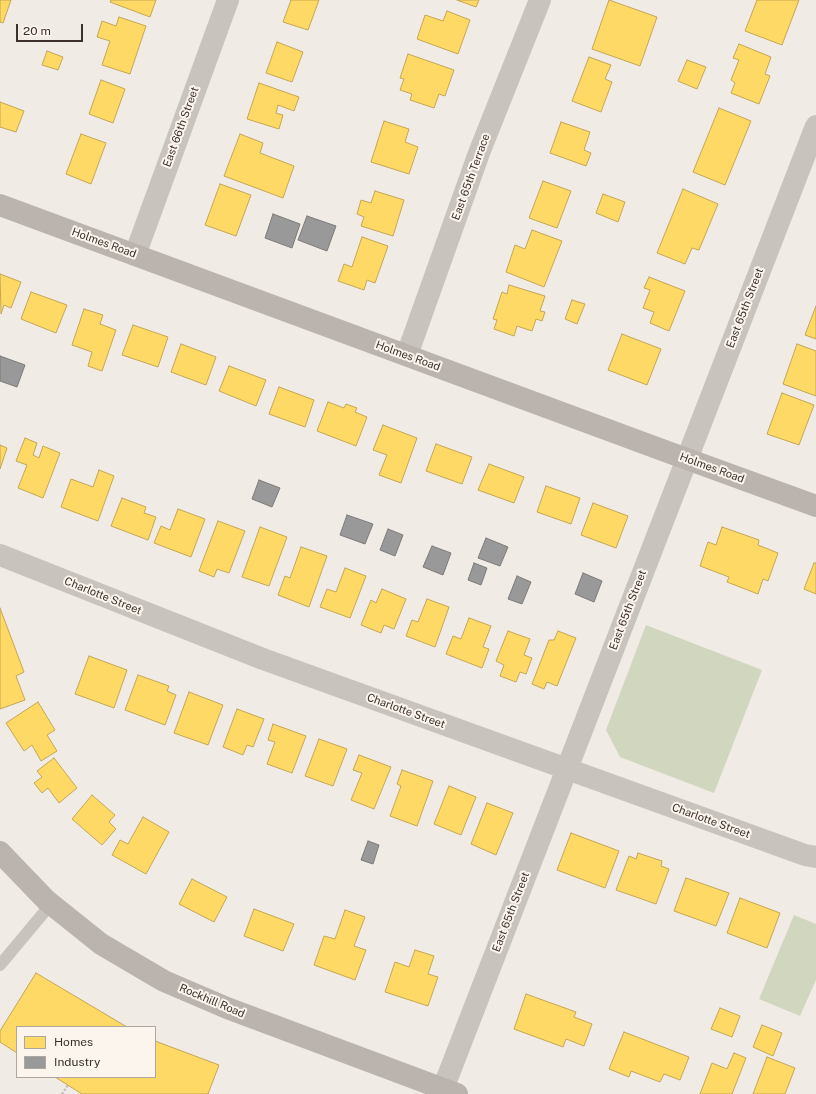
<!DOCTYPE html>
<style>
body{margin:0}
#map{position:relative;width:816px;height:1094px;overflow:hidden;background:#f0ebe5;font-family:"Public Sans",sans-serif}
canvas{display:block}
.legend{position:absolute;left:16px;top:1026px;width:140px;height:52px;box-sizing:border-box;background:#fbf5ee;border:1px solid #aea6a0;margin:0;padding:5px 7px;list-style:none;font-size:12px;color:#3b302b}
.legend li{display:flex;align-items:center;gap:8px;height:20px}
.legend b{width:20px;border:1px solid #aea6a0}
.scale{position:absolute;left:16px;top:24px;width:67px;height:18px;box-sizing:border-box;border:2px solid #3b302b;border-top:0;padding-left:5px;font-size:12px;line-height:14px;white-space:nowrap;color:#3b302b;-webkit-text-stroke:3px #fbf5ee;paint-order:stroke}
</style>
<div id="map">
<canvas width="816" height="1094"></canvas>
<ul class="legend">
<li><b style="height:11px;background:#ffd966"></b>Homes</li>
<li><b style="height:11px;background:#999"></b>Industry</li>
</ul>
<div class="scale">20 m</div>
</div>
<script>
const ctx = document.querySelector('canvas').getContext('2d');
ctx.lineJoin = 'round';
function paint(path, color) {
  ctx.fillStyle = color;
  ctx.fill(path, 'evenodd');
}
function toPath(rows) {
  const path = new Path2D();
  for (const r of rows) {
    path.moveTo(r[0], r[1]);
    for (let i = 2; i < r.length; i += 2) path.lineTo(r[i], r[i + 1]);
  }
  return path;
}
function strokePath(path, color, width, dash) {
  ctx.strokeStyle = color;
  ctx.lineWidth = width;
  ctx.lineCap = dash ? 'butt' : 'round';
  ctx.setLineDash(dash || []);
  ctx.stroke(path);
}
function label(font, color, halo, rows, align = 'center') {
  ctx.font = font + ' "Public Sans",sans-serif';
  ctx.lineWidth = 4;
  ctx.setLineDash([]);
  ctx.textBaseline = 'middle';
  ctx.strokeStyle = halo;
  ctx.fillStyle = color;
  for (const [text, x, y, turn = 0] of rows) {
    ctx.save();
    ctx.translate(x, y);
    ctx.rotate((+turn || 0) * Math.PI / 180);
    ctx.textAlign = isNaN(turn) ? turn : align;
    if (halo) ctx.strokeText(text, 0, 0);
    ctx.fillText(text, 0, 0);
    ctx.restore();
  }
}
paint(toPath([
 [646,625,762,670,714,793,620,757,606,730],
 [794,915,816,924,816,980,800,1016,759,999]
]), '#d1d6bf');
const homes = toPath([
 [0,0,11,0,3,23,0,22,0,0],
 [111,0,156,0,150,17,110,2,111,0],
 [291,0,319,0,308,30,283,22,291,0],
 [457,0,479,0,476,7,457,0],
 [609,0,657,17,640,66,592,49,609,0],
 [757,0,799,0,782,45,745,31,757,0],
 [447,11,470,20,458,54,417,39,425,15,443,21,447,11],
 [119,17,146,26,130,74,102,65,110,41,97,37,102,21,116,26,119,17],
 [277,42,303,52,292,82,266,73,277,42],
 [739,44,771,57,765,74,770,76,759,104,731,93,735,83,731,80,739,60,733,58,739,44],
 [47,51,63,57,58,70,42,65,47,51],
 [408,54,454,70,445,96,439,94,434,108,410,100,412,94,400,90,404,79,400,78,408,54],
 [589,57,611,65,605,79,612,82,601,112,572,101,589,57],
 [687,60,706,67,697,89,678,81,687,60],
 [101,80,125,89,113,123,89,114,101,80],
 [259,83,299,97,294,111,278,105,276,113,283,115,279,129,247,119,259,83],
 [0,102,24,111,16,132,0,127,0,102],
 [719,108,751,121,725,185,693,172,719,108],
 [384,121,409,129,405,142,418,147,409,174,371,162,384,121],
 [561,122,590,132,584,150,591,153,586,166,550,153,561,122],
 [81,134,106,143,91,184,66,174,81,134],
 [240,134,263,143,260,153,294,166,283,198,224,176,240,134],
 [543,181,571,191,557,228,529,218,543,181],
 [220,184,251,195,236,236,205,225,220,184],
 [683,189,718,204,699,250,692,248,685,264,657,253,683,189],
 [375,191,404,200,393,236,361,226,364,217,357,214,361,200,371,203,375,191],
 [603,194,625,202,618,222,596,213,603,194],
 [532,230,562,241,544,287,506,272,515,245,525,249,532,230],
 [362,237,388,246,375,283,367,280,364,290,338,281,344,264,352,267,362,237],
 [0,274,21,282,11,308,4,305,1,314,0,274],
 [649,277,685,291,669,331,650,323,654,312,643,308,650,290,644,288,649,277],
 [509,285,545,296,540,311,545,312,542,321,536,319,532,331,517,326,514,336,494,329,497,320,493,319,502,292,507,294,509,285],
 [31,292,67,305,56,333,21,319,31,292],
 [572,300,585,304,577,324,565,319,572,300],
 [816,306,816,339,805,335,816,306],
 [84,309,103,315,100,324,116,330,102,371,88,366,92,352,72,345,84,309],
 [133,325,168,337,158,367,122,355,133,325],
 [622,334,661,349,647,385,608,370,622,334],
 [181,344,216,357,206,385,171,372,181,344],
 [797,344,816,351,816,396,783,384,797,344],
 [229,366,266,380,256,406,219,391,229,366],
 [279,387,314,400,305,427,269,414,279,387],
 [782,393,814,405,799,445,767,434,782,393],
 [328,402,344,408,346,404,357,408,355,412,367,417,356,446,317,431,328,402],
 [383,425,417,438,401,483,379,475,387,455,373,450,383,425],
 [25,438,37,443,33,455,39,458,43,446,60,453,43,498,18,488,27,465,16,461,25,438],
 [436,444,472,457,462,484,426,471,436,444],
 [0,445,7,448,0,469,0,445],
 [489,464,524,477,514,503,478,490,489,464],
 [99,470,114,476,98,521,61,507,71,479,93,487,99,470],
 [546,486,580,498,571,524,537,512,546,486],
 [122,498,146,507,144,513,156,517,148,540,111,526,122,498],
 [593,503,628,516,616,548,581,535,593,503],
 [178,509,205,519,191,557,154,543,161,526,170,530,178,509],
 [218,521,245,531,229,573,217,569,214,577,199,571,218,521],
 [260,527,287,537,269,586,242,577,260,527],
 [722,527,759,540,758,545,778,553,768,581,763,579,758,594,727,582,729,577,700,566,708,542,716,545,722,527],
 [301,547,327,556,309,607,278,595,285,576,290,578,301,547],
 [814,563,816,563,816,594,804,589,814,563],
 [345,568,366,576,350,618,320,607,327,589,336,592,345,568],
 [382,589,406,599,394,629,384,625,381,633,361,625,371,600,376,603,382,589],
 [427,599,449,607,435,647,406,636,412,620,418,622,427,599],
 [0,608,24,672,16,676,25,700,0,709,0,608],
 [469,618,491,626,483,647,489,649,482,668,446,654,453,636,461,639,469,618],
 [508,631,530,639,524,655,532,658,526,674,520,672,516,682,500,676,504,665,496,661,508,631],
 [558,631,576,638,557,686,547,682,544,689,532,684,549,640,554,640,558,631],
 [89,656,127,670,114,708,75,694,89,656],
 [138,675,169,686,167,691,176,695,165,725,125,710,138,675],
 [189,692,223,705,208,745,174,733,189,692],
 [38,702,55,730,47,735,57,751,41,761,32,745,24,751,6,723,38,702],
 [237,709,264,719,253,747,247,745,243,755,223,747,237,709],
 [273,724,306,736,292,773,267,764,275,742,268,740,273,724],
 [319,739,347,749,333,786,305,776,319,739],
 [359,755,391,767,374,809,351,800,362,773,353,770,359,755],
 [54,758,77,788,59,803,48,788,42,793,34,783,42,777,37,771,54,758],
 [402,770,433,781,417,826,390,816,401,786,397,784,402,770],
 [449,786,476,797,461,835,434,824,449,786],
 [92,795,115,815,109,822,116,829,102,845,72,819,92,795],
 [487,803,513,813,496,855,471,844,487,803],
 [143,817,169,832,146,874,112,855,120,840,128,844,143,817],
 [571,833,619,851,605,888,557,870,571,833],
 [638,853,662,861,661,866,669,869,656,904,616,890,629,856,636,859,638,853],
 [686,878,729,893,716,926,674,911,686,878],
 [192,879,227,897,214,922,179,904,192,879],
 [740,898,780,913,767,948,727,933,740,898],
 [254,909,294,924,283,951,244,936,254,909],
 [345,910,365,917,354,946,366,950,355,980,314,965,324,936,335,939,345,910],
 [415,950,434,956,428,974,438,977,428,1006,385,992,395,962,409,967,415,950],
 [36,973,127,1027,17,1027,17,1053,0,1042,0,1031,36,973],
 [526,994,576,1012,574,1017,592,1024,584,1046,566,1039,563,1047,514,1029,526,994],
 [720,1008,740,1016,732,1037,711,1029,720,1008],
 [762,1025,782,1033,773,1056,753,1047,762,1025],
 [624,1032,689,1057,680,1080,664,1074,660,1082,631,1071,629,1077,609,1069,624,1032],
 [155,1041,219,1065,208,1094,82,1094,55,1077,155,1077,155,1041],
 [734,1053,746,1058,732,1094,700,1094,712,1063,727,1069,734,1053],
 [767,1057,795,1068,785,1094,753,1094,767,1057]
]);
paint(homes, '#ffd966');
strokePath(homes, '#c4a654', 1);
const industry = toPath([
 [273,214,300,224,292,248,265,238,273,214],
 [307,216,336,226,327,251,298,240,307,216],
 [0,356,25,365,17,387,0,381,0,356],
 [259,480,280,488,272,507,252,499,259,480],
 [347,515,373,524,365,544,340,535,347,515],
 [388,529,403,535,395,556,380,550,388,529],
 [486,538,508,547,500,566,478,558,486,538],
 [432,546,451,553,443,575,423,567,432,546],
 [474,563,487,568,481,585,468,580,474,563],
 [583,573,602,581,594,602,575,594,583,573],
 [517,576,531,582,522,604,508,599,517,576],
 [368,841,379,845,373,864,361,860,368,841]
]);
paint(industry, '#999');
strokePath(industry, '#7d7a78', 1);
strokePath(toPath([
 [62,1094,68,1085]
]), '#c2bbb6', 2.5, [2, 2]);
strokePath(toPath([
 [0,965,51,904]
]), '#c9c3be', 12);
strokePath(toPath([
 [135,255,228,0],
 [407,355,479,153,540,0],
 [0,555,263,659,805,855,816,857],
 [441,1094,816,126]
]), '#c9c3be', 22);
strokePath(toPath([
 [0,205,665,451,816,506],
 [0,852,46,900,101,944,164,981,227,1008,457,1094]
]), '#bab3ae', 22);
label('11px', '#3b302b', '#fbf5ee', [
 ["East 66th Street",181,127,-70],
 ["East 65th Terrace",471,177,-70],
 ["Holmes Road",104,243,20],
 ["East 65th Street",745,308,-69],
 ["Holmes Road",408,356,20],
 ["Holmes Road",712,468,20],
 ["Charlotte Street",103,596,22],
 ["East 65th Street",628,610,-69],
 ["Charlotte Street",406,711,20],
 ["Charlotte Street",711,821,20],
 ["East 65th Street",511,912,-69],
 ["Rockhill Road",212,1001,23]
]);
</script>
